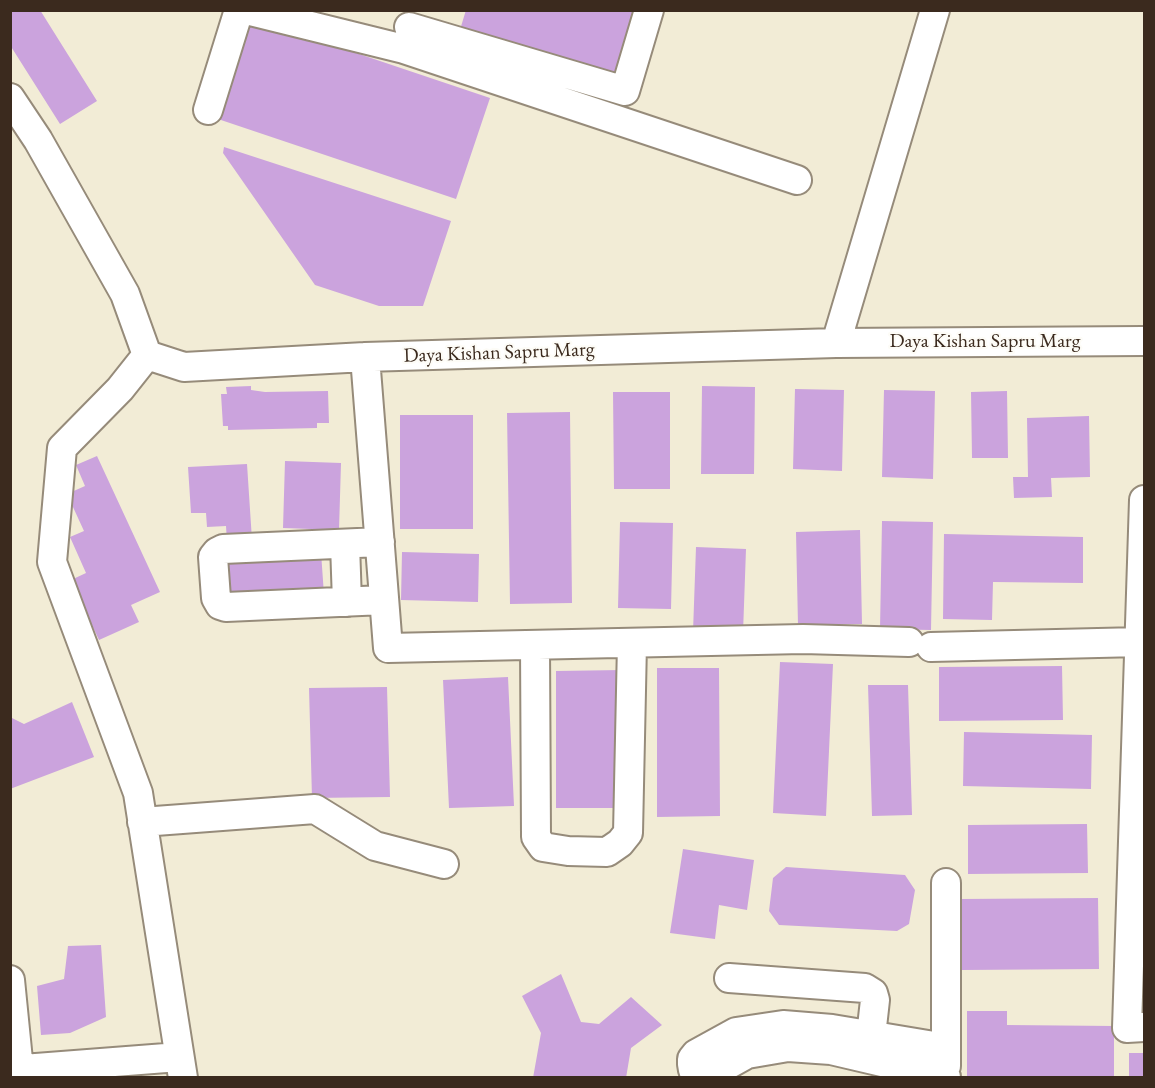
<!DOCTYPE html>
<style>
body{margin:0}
#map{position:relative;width:1155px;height:1088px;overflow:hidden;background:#f2ecd6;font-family:"EB Garamond",serif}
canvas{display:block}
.frame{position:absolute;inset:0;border:12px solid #3b2a1e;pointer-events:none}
</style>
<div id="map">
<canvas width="1155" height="1088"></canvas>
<div class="frame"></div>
</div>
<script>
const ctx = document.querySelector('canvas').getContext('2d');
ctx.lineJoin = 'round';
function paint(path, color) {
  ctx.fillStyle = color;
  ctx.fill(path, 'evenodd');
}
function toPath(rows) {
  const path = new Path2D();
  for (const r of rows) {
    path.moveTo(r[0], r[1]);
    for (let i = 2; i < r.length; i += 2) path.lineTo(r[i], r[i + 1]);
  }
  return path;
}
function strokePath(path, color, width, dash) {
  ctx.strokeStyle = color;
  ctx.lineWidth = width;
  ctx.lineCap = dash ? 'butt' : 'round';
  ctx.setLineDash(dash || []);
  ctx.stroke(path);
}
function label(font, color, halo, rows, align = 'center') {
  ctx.font = font + ' "EB Garamond",serif';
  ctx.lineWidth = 4.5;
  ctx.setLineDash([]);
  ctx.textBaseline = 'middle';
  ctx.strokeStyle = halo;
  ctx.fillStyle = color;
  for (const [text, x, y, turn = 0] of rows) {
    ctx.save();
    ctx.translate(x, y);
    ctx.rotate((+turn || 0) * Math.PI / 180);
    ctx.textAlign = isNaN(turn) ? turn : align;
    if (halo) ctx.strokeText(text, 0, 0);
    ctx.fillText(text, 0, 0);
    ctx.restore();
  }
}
paint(toPath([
 [10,10,40,10,97,101,60,124,10,45],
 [466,10,641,10,618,83,459,33],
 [246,16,490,98,456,199,212,117],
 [224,147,451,221,423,306,379,306,315,285,223,153],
 [251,386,251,390,265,392,328,391,329,423,317,423,317,428,228,430,228,426,223,426,221,394,227,394,226,387],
 [702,386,755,387,754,474,701,474],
 [795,389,844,390,842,471,793,469],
 [884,390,935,391,933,479,882,477],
 [1007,391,1008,458,972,458,971,392],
 [613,392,670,392,670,489,614,489],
 [570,412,572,603,510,604,507,413],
 [400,415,473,415,473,529,400,529],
 [1089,416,1090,477,1051,478,1052,497,1014,498,1013,477,1028,477,1027,418],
 [97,456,160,592,131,605,139,622,99,640,71,580,86,573,70,537,84,531,67,494,85,486,76,465],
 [285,461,341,463,339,530,283,528],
 [247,464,252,540,227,542,226,526,207,527,206,513,191,513,188,467],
 [882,521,933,522,931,630,880,629],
 [620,522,673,523,671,609,618,608],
 [860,530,862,624,798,625,796,532],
 [944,534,1083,537,1083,583,993,582,992,620,943,619],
 [696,547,746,549,743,633,693,632],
 [321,552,324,595,226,601,224,558],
 [402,552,479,554,478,602,401,600],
 [780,662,833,664,826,816,773,813],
 [1062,666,1063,720,939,721,939,667],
 [657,668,719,668,720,816,657,817],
 [622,670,622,808,556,808,556,671],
 [508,677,514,806,449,808,443,680],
 [868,685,908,685,912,815,872,816],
 [387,687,390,797,312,798,309,688],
 [72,702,94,757,10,789,10,717,24,724],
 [964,732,1092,735,1091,789,963,786],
 [1087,824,1088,873,968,874,968,825],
 [683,849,754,860,747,910,719,905,715,939,670,933],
 [786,867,905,875,915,890,909,924,897,931,779,925,769,911,773,878],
 [1098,898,1099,969,962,970,961,899],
 [101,945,106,1017,70,1033,41,1035,37,986,64,979,68,946],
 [561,974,581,1022,599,1024,631,997,662,1025,631,1048,626,1078,533,1078,541,1033,522,996],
 [967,1011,1007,1011,1007,1025,1114,1026,1114,1078,967,1078],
 [1129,1053,1144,1053,1144,1078,1129,1078]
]), '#cba3dd');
const minor = toPath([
 [246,10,404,49,797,180],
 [409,27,625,91,649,10],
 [10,98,38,140,125,294,147,355,184,367,365,357,836,343,1144,341],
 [208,110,239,10],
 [836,343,935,10],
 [147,355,120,389,62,448,52,562,138,793,183,1078],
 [365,357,388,648,803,639,909,642],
 [1144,500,1127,1028,1144,1027],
 [380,542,223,549,217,552,213,557,216,598,220,605,226,607,384,600],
 [345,544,347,602],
 [535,645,536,837,543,847,568,851,607,852,620,843,628,833,632,643],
 [931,647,1140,642],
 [142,822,315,809,375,846,444,864],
 [946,883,946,1066],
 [729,978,865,988,873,993,875,1000,871,1036],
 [10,980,19,1070],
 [10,1070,179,1057],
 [700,1078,693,1070,692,1064,692,1059,696,1054,736,1032,783,1025,832,1029,946,1048],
 [704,1078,747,1054,788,1047,831,1050,946,1077]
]);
strokePath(minor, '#968b7a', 32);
strokePath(minor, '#fff', 28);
label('20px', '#3b2a1e', '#fdfcf7', [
 ["Daya Kishan Sapru Marg",985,342],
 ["Daya Kishan Sapru Marg",499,353,-2]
]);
</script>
